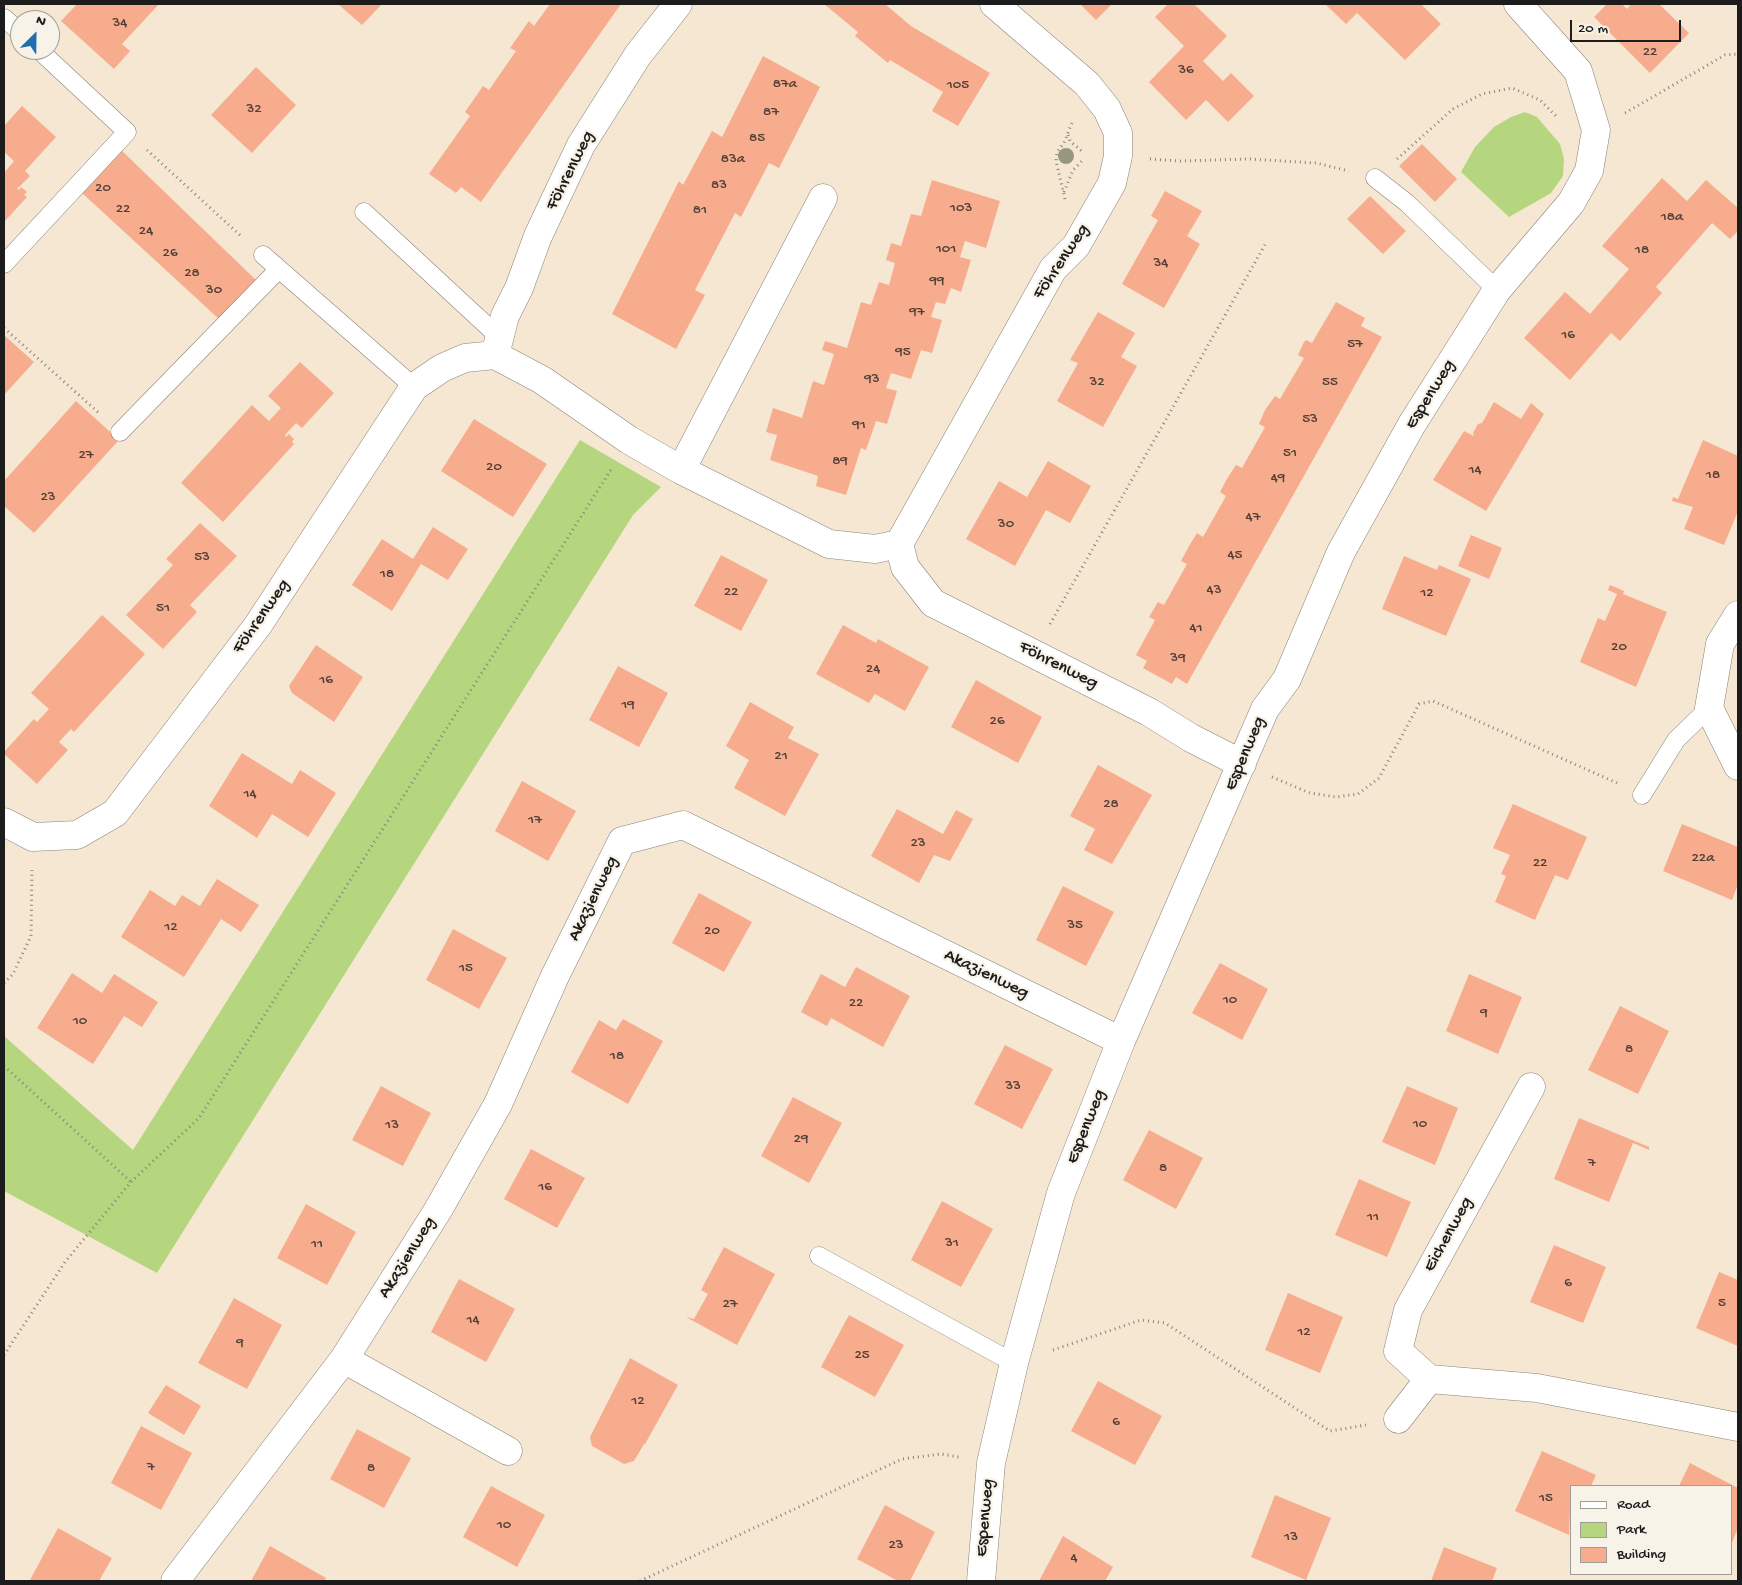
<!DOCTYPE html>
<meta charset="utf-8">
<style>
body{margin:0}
#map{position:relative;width:1742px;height:1585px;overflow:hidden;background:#f6e7d3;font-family:"Gochi Hand",sans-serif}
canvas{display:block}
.frame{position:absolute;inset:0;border:5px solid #1c1c1c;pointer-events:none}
.legend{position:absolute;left:1570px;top:1485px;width:162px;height:90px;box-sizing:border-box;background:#f7f3e8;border:1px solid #9f9d96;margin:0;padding:6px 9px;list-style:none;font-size:15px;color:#1c1c1c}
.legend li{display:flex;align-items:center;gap:10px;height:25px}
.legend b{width:25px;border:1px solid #9f9d96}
.north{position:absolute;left:10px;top:10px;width:50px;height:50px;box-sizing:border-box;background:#f7f3e8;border:1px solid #9f9d96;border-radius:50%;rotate:23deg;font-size:14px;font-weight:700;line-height:20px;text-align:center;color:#1c1c1c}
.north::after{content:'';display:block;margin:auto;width:18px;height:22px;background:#1f6fb2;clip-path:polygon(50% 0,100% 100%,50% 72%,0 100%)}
.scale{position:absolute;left:1570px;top:20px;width:111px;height:22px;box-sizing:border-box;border:2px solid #1c1c1c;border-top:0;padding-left:6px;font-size:15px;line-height:18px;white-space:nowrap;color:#1c1c1c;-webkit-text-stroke:4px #f7f3e8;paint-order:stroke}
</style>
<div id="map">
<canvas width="1742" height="1585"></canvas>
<div class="frame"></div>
<ul class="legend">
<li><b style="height:6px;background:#fff"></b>Road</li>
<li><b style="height:14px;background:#b5d67e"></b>Park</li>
<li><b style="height:14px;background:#f6ac8d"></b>Building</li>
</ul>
<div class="north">N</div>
<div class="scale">20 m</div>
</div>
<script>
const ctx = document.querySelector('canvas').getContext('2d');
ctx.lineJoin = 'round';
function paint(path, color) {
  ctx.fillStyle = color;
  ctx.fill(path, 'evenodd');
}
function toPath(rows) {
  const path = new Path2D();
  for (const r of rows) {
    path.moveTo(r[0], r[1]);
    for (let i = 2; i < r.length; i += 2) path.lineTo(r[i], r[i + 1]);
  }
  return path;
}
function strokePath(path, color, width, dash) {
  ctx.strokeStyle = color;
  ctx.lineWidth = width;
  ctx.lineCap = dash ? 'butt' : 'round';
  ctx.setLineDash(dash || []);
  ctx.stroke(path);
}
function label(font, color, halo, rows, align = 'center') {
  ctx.font = font + ' "Gochi Hand",sans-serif';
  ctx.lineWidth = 4.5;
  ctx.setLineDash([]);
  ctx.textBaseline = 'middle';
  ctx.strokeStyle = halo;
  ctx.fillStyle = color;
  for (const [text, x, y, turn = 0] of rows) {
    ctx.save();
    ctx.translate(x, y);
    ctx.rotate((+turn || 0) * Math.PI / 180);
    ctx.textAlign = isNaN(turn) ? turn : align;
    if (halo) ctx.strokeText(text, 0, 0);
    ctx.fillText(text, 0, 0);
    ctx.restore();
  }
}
paint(toPath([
 [1525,112,1537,117,1560,144,1564,159,1563,176,1551,193,1509,217,1461,172,1475,147,1494,127,1511,117],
 [580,440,661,487,633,515,157,1273,4,1191,4,1036,133,1150]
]), '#b5d67e');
paint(toPath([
 [77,4,159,4,122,44,130,51,114,69,61,21],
 [338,4,382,4,362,25],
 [550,4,621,4,481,202,461,187,456,193,429,174,470,116,465,112,483,86,489,90,516,51,510,48,529,21,534,26],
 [824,4,885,4,911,26,990,73,958,126,932,111,943,92,890,60,888,63,855,36,858,32],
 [1080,4,1112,4,1096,20],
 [1168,4,1194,4,1227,36,1203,61,1223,81,1231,73,1254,96,1228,122,1206,100,1186,120,1149,82,1184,46,1155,17],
 [1325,4,1421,4,1441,24,1405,60,1357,13,1346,24],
 [1607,4,1622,4,1627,9,1631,4,1659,4,1689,33,1650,73,1594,17],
 [763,56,820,87,779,168,769,163,741,217,735,213,695,290,705,295,676,349,612,314,679,181,683,185,712,131,722,137],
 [256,67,296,105,252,153,211,115],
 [22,106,56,137,25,171,30,176,17,189,19,190,21,187,27,192,24,195,27,197,4,222,4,173,14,161,4,152,4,126],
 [1422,144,1457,179,1435,202,1399,166],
 [120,149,257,281,220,320,81,192],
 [1662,178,1687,201,1706,180,1738,208,1738,231,1730,239,1712,223,1656,287,1662,293,1620,341,1611,333,1570,380,1524,338,1565,292,1590,314,1629,269,1602,246],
 [932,180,1000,201,986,248,965,241,960,257,971,260,961,292,951,288,945,304,936,302,931,317,942,320,932,353,921,350,911,379,891,373,886,388,897,391,887,424,876,421,866,450,861,448,846,495,816,486,818,476,770,460,777,435,766,432,773,408,802,418,813,381,824,385,834,354,822,350,825,341,847,348,861,302,871,305,879,282,889,285,895,263,886,260,891,243,901,246,911,214,921,216],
 [1165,191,1202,211,1187,236,1200,244,1164,308,1122,284,1158,220,1151,216],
 [1370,196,1406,231,1383,254,1347,219],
 [1336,302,1365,318,1361,326,1382,337,1187,684,1176,677,1172,684,1143,668,1147,661,1136,655,1155,620,1149,617,1158,602,1164,605,1187,564,1181,561,1189,546,1197,533,1203,537,1226,496,1220,492,1228,477,1236,465,1242,468,1265,427,1259,424,1265,410,1275,396,1280,399,1304,358,1298,355,1304,342,1306,340,1312,343],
 [1098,312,1135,333,1121,357,1137,366,1103,427,1057,401,1078,363,1070,360],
 [4,335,34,362,4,395],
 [300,362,334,393,302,428,296,423,285,435,286,437,289,434,294,439,292,442,294,444,223,522,181,483,252,405,269,421,281,408,268,396],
 [76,401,119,440,34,533,4,506,4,481],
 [1494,402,1521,419,1531,403,1544,414,1486,511,1433,480,1464,431,1474,436,1473,433,1478,424,1482,423],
 [474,419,547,464,513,517,441,471],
 [1703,440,1738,456,1738,511,1724,545,1684,529,1693,507,1672,501,1673,497,1678,499],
 [1048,461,1091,486,1070,523,1046,510,1015,566,966,539,999,481,1027,497],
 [200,523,237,556,190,605,197,612,163,649,126,615,173,565,166,559],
 [433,527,468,549,448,580,421,564,392,611,352,585,382,539,413,559],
 [1471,535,1502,548,1489,579,1458,566],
 [721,555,768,580,741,631,694,606],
 [1404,556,1437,570,1439,565,1471,579,1446,636,1382,609],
 [1610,585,1624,591,1623,594,1667,612,1636,687,1580,662,1598,618,1605,621,1617,594,1608,590],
 [102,615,145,654,74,732,71,729,59,742,68,750,37,784,4,754,4,752,34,719,37,722,49,709,31,693],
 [843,625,876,643,878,639,929,667,905,711,875,694,869,703,816,674],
 [316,645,363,677,334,722,292,693,289,686],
 [618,666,668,693,639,747,589,720],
 [976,680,1042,717,1018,763,951,727],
 [750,702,794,727,788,738,819,754,785,816,734,788,749,760,726,746],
 [242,753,292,784,300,770,336,793,308,837,272,814,257,838,209,806],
 [1098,765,1152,795,1112,864,1084,850,1095,829,1070,816],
 [522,781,576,811,548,861,495,831],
 [1513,804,1587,837,1568,880,1555,875,1535,920,1495,902,1506,876,1501,874,1510,855,1493,848],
 [897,809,943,834,956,810,973,819,950,861,934,855,919,883,871,856],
 [1682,824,1738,847,1738,884,1732,900,1663,871],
 [217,879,259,905,241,932,221,919,184,977,121,937,150,890,175,906,182,895,200,906],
 [1063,886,1114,912,1086,966,1036,940],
 [699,893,752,922,724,972,672,943],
 [453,929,507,958,479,1009,426,980],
 [1220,963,1268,989,1242,1040,1192,1013],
 [856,967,910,996,883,1047,831,1018,827,1026,801,1012,821,974,845,987],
 [72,973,102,993,114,974,158,1002,142,1027,124,1016,93,1064,37,1028],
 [1469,974,1522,997,1498,1054,1446,1031],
 [1620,1006,1669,1031,1638,1094,1588,1070],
 [623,1019,663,1041,628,1104,571,1072,599,1020,616,1030],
 [1005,1045,1053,1069,1022,1129,974,1104],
 [381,1086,431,1113,403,1166,352,1140],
 [1407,1086,1458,1108,1435,1165,1382,1142],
 [793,1097,842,1123,809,1183,761,1156],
 [1579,1118,1649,1147,1649,1150,1633,1143,1609,1202,1554,1179],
 [1149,1130,1203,1158,1176,1209,1123,1180],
 [531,1149,585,1178,557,1228,504,1199],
 [1359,1179,1411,1202,1387,1257,1335,1235],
 [942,1201,993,1229,961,1287,911,1260],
 [306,1204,356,1232,327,1285,277,1258],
 [1554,1245,1606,1267,1583,1323,1530,1302],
 [724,1247,775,1274,737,1345,686,1317,694,1319,708,1294,701,1290],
 [1719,1272,1738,1280,1738,1346,1696,1328],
 [459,1279,515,1309,486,1362,431,1332],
 [1288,1293,1343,1317,1320,1373,1265,1350],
 [234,1298,282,1325,247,1389,198,1363],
 [849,1315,904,1345,875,1397,821,1367],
 [630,1358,678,1385,645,1444,644,1444,634,1461,624,1464,592,1446,590,1437],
 [1098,1381,1162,1416,1135,1465,1071,1431],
 [166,1385,201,1406,184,1435,148,1413],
 [141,1426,192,1453,161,1510,111,1483],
 [357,1429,411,1458,384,1508,330,1479],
 [1542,1451,1596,1475,1591,1486,1571,1486,1569,1535,1515,1511],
 [1690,1463,1738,1488,1738,1528,1731,1545,1731,1486,1679,1486],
 [491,1486,545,1515,517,1567,463,1537],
 [1275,1495,1331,1518,1306,1580,1251,1557],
 [885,1505,935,1532,910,1581,898,1581,857,1559],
 [58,1528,112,1558,99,1581,30,1580],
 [1063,1536,1113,1567,1105,1581,1039,1581],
 [270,1546,326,1578,324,1581,251,1581],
 [1444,1547,1497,1568,1492,1581,1431,1581]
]), '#f6ac8d');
const lane = toPath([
 [4,18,20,32],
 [1375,178,1407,203,1497,290],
 [364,212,498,336],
 [263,255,279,269],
 [4,264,127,132,39,50],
 [120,432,279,269,414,387],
 [1642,795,1676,740,1709,708],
 [819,1256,1014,1363]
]);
const street = toPath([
 [495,355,505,316,519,288,538,236,581,145,638,55,678,4],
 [681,470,823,198],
 [899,544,1053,269,1076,246,1112,183,1118,156,1118,133,1107,109,1087,84,994,4],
 [1738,615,1720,644,1709,708,1738,766],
 [4,822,33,837,77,835,115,813,258,625,414,387,442,368,465,358,495,355,542,380,629,440,681,470,829,544,875,549,899,544,905,567,933,603,1149,712,1191,738,1242,764],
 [1531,1087,1408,1310,1398,1351,1429,1379,1537,1388,1738,1427],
 [344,1359,508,1451],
 [1398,1419,1429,1379],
 [175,1581,344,1359,438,1210,498,1104,555,976,622,841,683,825,1121,1041],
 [981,1581,991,1463,1014,1363,1061,1193,1121,1041,1265,709,1287,679,1341,552,1412,424,1497,290,1571,203,1589,171,1596,130,1578,71,1518,4]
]);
strokePath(lane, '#898278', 19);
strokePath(street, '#898278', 29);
strokePath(toPath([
 [1625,113,1725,55,1738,54],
 [1068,135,1070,141,1084,153],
 [147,150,242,237],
 [1150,159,1180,161,1249,159,1316,163,1349,171],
 [1397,159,1453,109,1482,94,1512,88,1540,100,1556,116],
 [1064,192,1073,170,1082,161],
 [1065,199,1056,161,1057,152,1064,143,1073,120],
 [4,328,99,413],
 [1050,624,1266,243],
 [1272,777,1310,793,1336,797,1358,794,1379,778,1419,704,1433,701,1617,783],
 [4,983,13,974,31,936,32,870],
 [4,1066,131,1182],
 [1053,1350,1141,1320,1165,1323,1330,1431,1366,1425],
 [4,1355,65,1262,131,1182,199,1118,612,468],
 [640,1581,902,1459,941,1454,959,1457]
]), '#898278', 3, [1, 4]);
strokePath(lane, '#fff', 18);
strokePath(street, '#fff', 28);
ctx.fillStyle = '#97967e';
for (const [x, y] of [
 [1066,156]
]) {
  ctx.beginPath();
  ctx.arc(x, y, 8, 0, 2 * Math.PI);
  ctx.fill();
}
label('15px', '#524038', null, [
 ["34",120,24],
 ["22",1650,53],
 ["36",1186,71],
 ["87a",785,85],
 ["105",958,86],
 ["32",254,110],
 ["87",771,113],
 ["85",757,139],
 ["83a",733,160],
 ["83",719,186],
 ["20",103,189],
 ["103",961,209],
 ["22",123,210],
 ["81",700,211],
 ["18a",1672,218],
 ["24",146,232],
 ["101",946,250],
 ["18",1642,251],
 ["26",170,254],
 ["34",1161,264],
 ["28",192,274],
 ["99",937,282],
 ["30",214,291],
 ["97",917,313],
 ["16",1568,336],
 ["57",1355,345],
 ["95",903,353],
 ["93",872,380],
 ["32",1097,383],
 ["55",1330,383],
 ["53",1310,420],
 ["91",859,426],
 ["51",1290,454],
 ["27",86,456],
 ["89",840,462],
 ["20",494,468],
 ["14",1475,471],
 ["18",1713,476],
 ["49",1278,479],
 ["23",48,498],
 ["47",1253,518],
 ["30",1006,525],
 ["45",1235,556],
 ["53",202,558],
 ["18",387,575],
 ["43",1214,591],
 ["22",731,593],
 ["12",1427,594],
 ["51",163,609],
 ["41",1196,629],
 ["20",1619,648],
 ["39",1178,659],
 ["24",873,670],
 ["16",326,681],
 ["19",628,706],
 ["26",997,722],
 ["21",781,757],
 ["14",250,795],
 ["28",1111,805],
 ["17",535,821],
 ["23",918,844],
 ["22a",1703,859],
 ["22",1540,864],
 ["35",1075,926],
 ["12",171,928],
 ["20",712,932],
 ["15",466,969],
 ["10",1230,1001],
 ["22",856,1004],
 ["9",1484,1014],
 ["10",80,1022],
 ["8",1629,1050],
 ["18",617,1057],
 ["33",1013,1087],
 ["10",1420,1125],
 ["13",392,1126],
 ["29",801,1140],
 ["7",1592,1164],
 ["8",1163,1169],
 ["16",545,1188],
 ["11",1373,1218],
 ["31",952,1244],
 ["11",317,1245],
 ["6",1568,1284],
 ["5",1722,1304],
 ["27",730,1305],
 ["14",473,1321],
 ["12",1304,1333],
 ["9",240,1344],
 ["25",862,1356],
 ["12",638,1402],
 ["6",1116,1423],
 ["7",151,1468],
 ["8",371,1469],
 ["15",1546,1499],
 ["10",504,1526],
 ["13",1291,1538],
 ["23",896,1546],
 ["4",1074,1559]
]);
label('18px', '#1c1c1c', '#f7f3e8', [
 ["Föhrenweg",571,171,-63],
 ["Föhrenweg",1062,262,-56],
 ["Espenweg",1431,395,-58],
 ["Föhrenweg",262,617,-55],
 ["Föhrenweg",1058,666,27],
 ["Espenweg",1246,754,-67],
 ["Akazienweg",594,899,-64],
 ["Akazienweg",986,975,26],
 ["Espenweg",1087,1127,-68],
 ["Eichenweg",1449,1235,-61],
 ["Akazienweg",408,1258,-58],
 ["Espenweg",986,1518,-85]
]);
</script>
